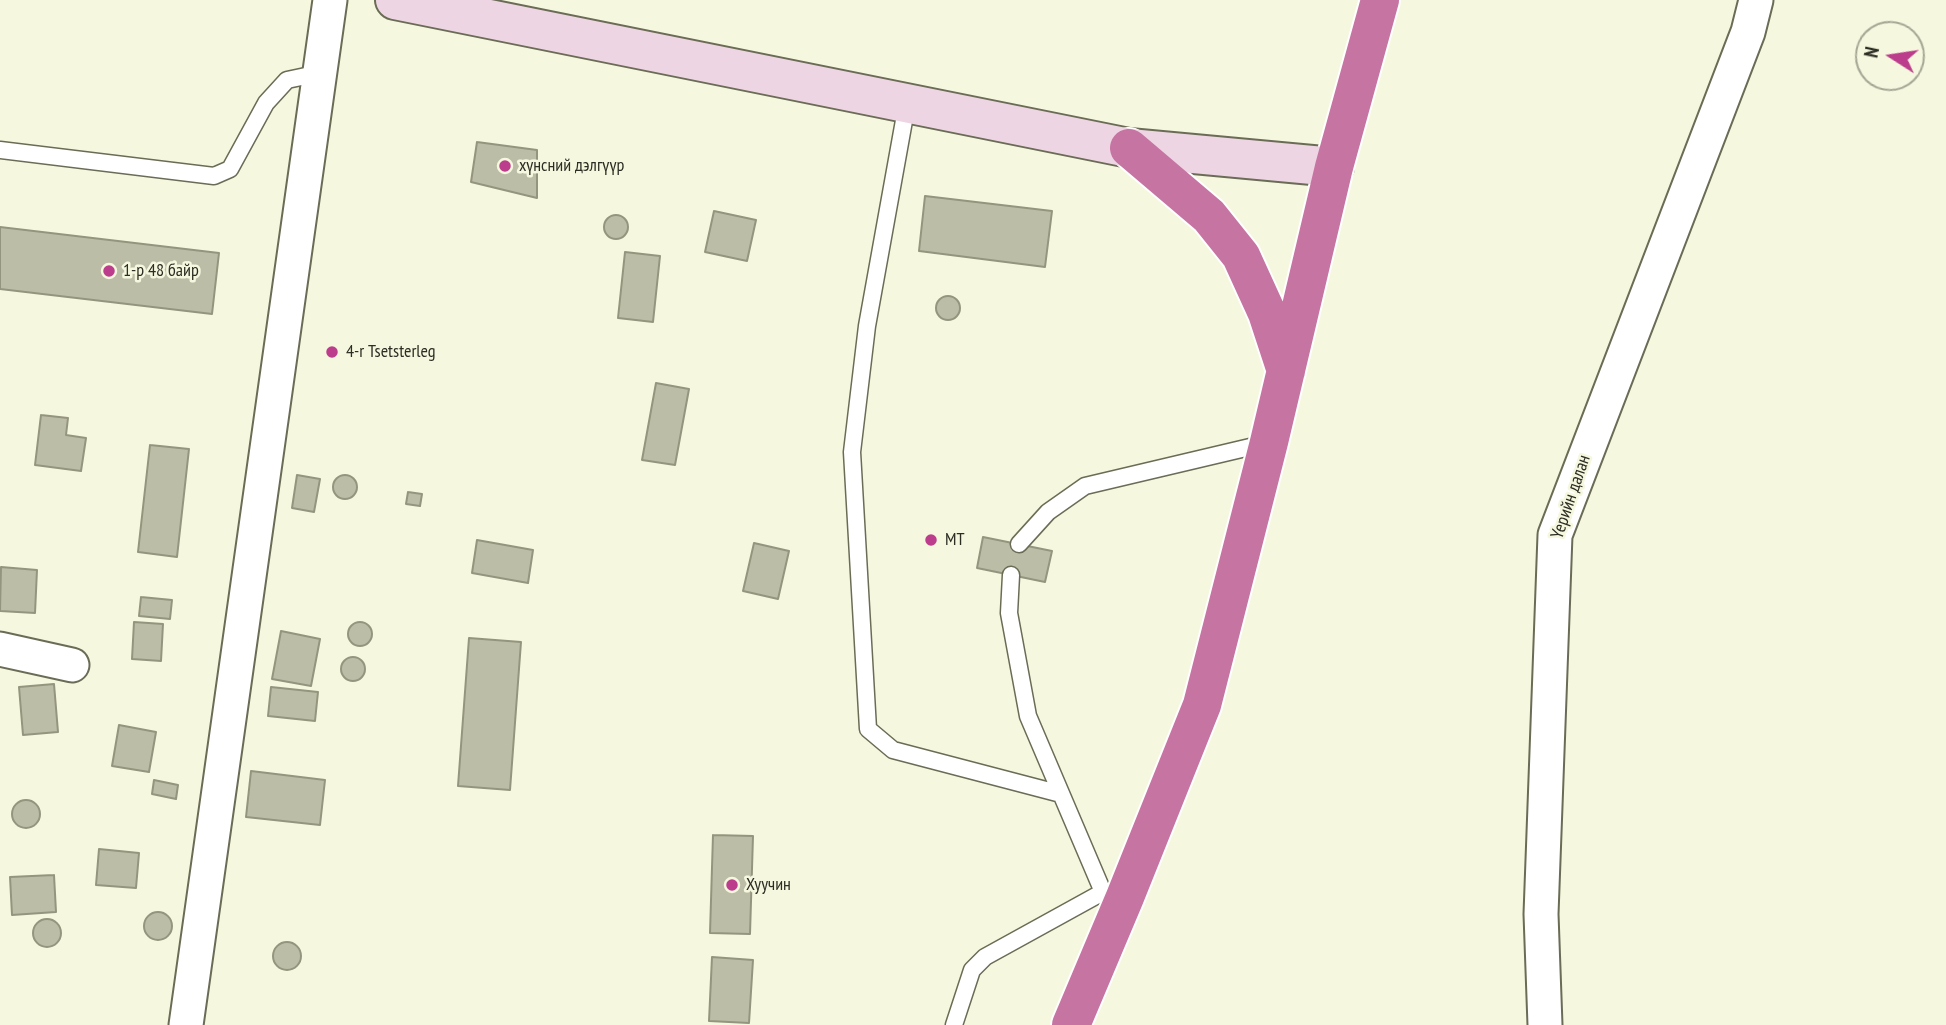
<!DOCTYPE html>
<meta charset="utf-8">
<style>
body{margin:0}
#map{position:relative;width:1946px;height:1025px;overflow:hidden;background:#f6f7df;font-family:"PT Sans Narrow",sans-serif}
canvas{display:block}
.north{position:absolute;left:1855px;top:21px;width:70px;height:70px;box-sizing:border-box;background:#f6f7df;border:2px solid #a5a694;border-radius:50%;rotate:282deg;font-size:19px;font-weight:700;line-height:28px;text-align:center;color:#2c2d23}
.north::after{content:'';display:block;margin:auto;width:24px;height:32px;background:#bb3d8b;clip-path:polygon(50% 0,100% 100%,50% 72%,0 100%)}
</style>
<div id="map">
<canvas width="1946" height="1025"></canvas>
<div class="north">N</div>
</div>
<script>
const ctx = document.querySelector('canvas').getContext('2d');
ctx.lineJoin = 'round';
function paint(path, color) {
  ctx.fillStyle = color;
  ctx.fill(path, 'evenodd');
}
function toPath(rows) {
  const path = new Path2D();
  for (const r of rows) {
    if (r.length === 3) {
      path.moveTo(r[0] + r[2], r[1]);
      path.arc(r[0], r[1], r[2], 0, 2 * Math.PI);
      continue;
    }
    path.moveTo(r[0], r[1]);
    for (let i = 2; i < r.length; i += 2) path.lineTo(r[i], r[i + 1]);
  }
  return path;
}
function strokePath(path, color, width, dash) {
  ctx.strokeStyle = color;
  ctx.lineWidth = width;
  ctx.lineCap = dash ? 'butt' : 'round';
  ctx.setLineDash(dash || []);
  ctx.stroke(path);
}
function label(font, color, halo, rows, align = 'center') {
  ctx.font = font + ' "PT Sans Narrow",sans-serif';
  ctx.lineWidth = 5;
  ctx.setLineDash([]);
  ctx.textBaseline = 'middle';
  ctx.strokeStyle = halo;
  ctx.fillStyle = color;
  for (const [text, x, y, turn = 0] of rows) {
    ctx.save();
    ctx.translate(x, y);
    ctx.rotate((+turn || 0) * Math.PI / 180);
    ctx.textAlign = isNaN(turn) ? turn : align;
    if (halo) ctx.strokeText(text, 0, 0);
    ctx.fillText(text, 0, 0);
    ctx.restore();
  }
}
const building = toPath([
 [477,142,537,150,537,198,471,182,477,142],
 [925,196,1052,211,1045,267,919,251,925,196],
 [714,211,756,220,747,261,705,252,714,211],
 [616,227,12],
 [0,227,219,253,212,314,0,289,0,227],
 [625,252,660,256,653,322,618,318,625,252],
 [948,308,12],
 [656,383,689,389,675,465,642,460,656,383],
 [41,415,68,418,66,435,86,438,81,471,35,465,41,415],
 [150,445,189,449,177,557,138,552,150,445],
 [345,487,12],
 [297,475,320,479,314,512,292,508,297,475],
 [408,492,422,494,420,506,406,504,408,492],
 [983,537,1052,551,1045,582,977,568,983,537],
 [477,540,533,550,528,583,472,573,477,540],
 [754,543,789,551,778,599,743,591,754,543],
 [1,567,37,570,35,613,0,611,1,567],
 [141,597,172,600,170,619,139,616,141,597],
 [360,634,12],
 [134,622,163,624,161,661,132,659,134,622],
 [281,631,320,639,311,686,272,679,281,631],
 [469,638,521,642,510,790,458,786,469,638],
 [353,669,12],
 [54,684,58,732,23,735,19,687,54,684],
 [271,687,318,692,315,721,268,716,271,687],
 [119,725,156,732,149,772,112,766,119,725],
 [251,771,325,780,320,825,246,817,251,771],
 [154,780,178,785,176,799,152,794,154,780],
 [26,814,14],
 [713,835,753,836,750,934,710,933,713,835],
 [99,849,139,853,136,888,96,885,99,849],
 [54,875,56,912,12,915,10,877,54,875],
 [158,926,14],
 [47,933,14],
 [287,956,14],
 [712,957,753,960,749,1023,709,1021,712,957]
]);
paint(building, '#bcbda6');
strokePath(building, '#94957e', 2);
const lane = toPath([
 [907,104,867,326,852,452,868,729,893,750,1061,794],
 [0,150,214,176,230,169,266,103,287,80,320,73],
 [1019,544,1048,512,1085,486,1267,443],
 [1011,575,1009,613,1028,716,1103,892,1125,897],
 [954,1025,972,970,985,957,1103,892]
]);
const street = toPath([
 [0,649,72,665],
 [186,1025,330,0],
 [1545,1025,1541,914,1555,535,1748,32,1756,0]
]);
const secondary = toPath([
 [395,0,1129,148,1334,167]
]);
const highway = toPath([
 [1129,148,1209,216,1241,256,1267,313,1286,371],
 [1071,1025,1125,897,1202,705,1269,442,1334,167,1380,0]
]);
strokePath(lane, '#6b6c56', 19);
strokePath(street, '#6b6c56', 37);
strokePath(secondary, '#6b6c56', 42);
strokePath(highway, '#fff', 42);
strokePath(lane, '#fff', 16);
strokePath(street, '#fff', 33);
strokePath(secondary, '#eed5e3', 38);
strokePath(highway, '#c674a2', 38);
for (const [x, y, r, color] of [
 [505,166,7,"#bb3d8b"],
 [109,271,7,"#bb3d8b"],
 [332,352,7,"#bb3d8b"],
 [931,540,7,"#bb3d8b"],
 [732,885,7,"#bb3d8b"]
]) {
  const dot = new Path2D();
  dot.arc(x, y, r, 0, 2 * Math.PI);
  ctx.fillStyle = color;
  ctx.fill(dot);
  strokePath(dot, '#f6f7df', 2.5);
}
label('18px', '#2c2d23', '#f6f7df', [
 ["хүнсний дэлгүүр",519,166],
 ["1-р 48 байр",123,271],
 ["4-r Tsetsterleg",346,352],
 ["MT",945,540],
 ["Хуучин",746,885]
], 'left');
label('18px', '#2c2d23', '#f6f7df', [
 ["Үерийн далан",1571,497,-71]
]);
</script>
